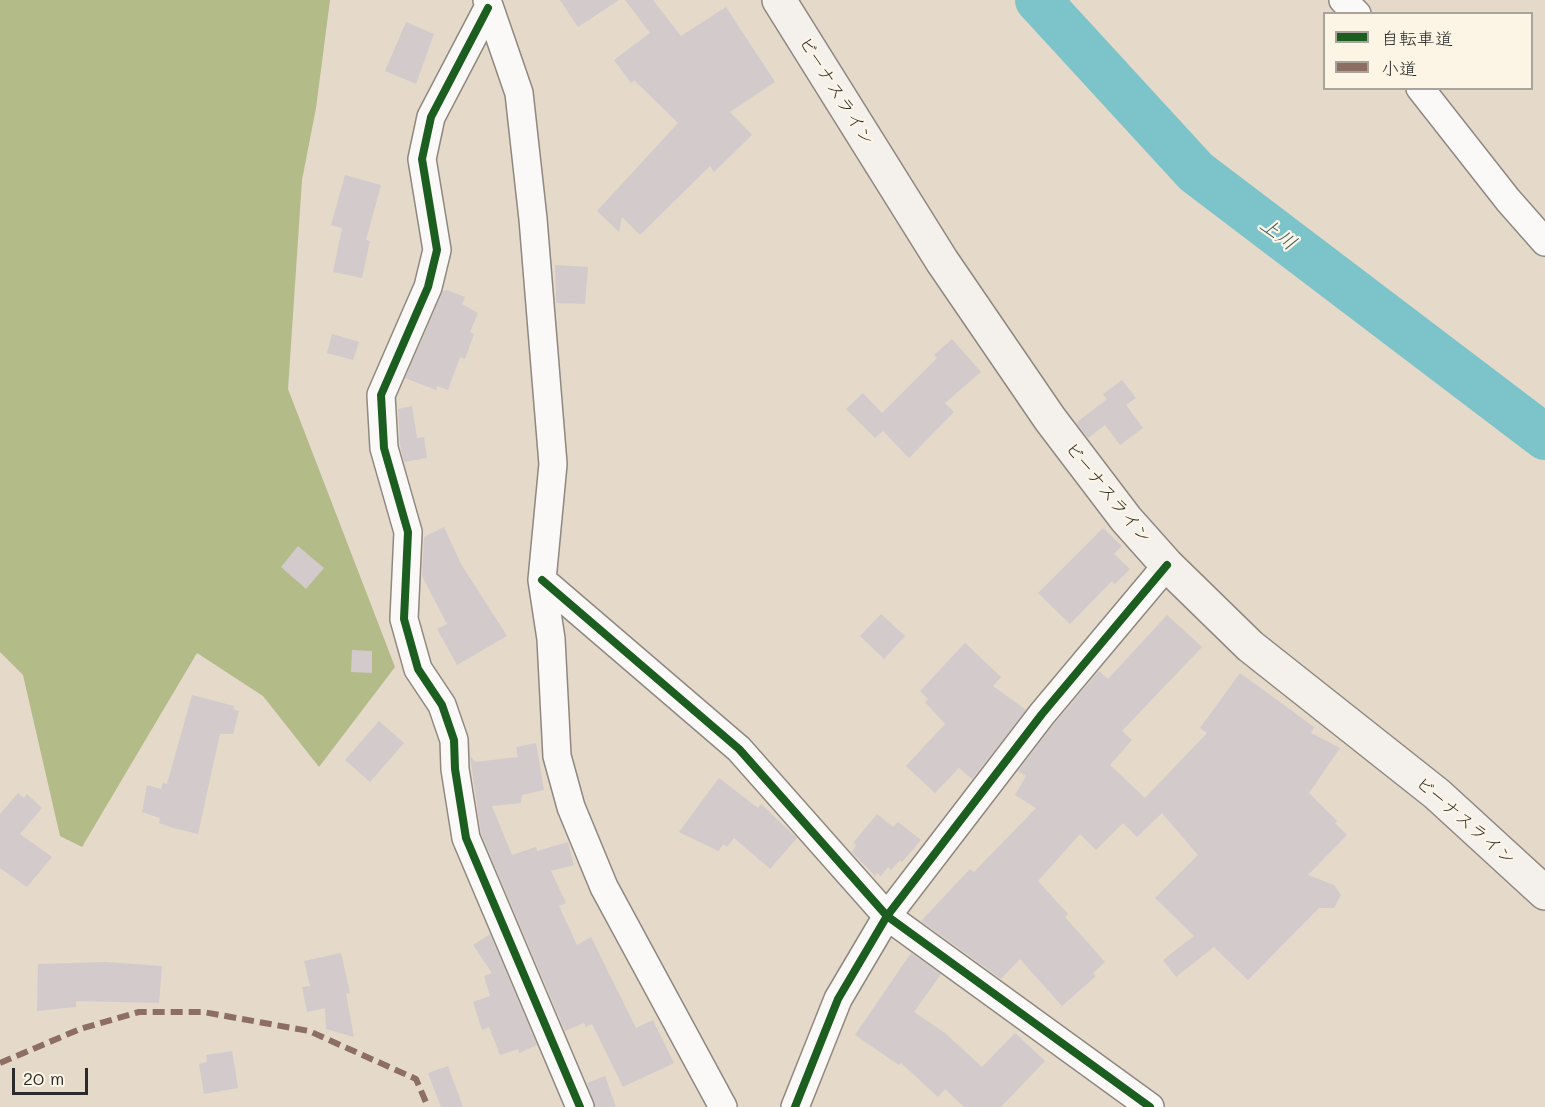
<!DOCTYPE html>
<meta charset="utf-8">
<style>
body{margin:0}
#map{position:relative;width:1545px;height:1107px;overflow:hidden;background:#e5d9c9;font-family:Mali,"Klee One",sans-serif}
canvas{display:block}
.legend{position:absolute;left:1323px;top:12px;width:210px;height:78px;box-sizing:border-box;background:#fcf5e5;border:2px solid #a8a49b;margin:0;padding:8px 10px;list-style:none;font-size:18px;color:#2b2b2b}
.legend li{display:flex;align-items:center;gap:12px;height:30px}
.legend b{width:30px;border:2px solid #a8a49b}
.scale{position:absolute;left:12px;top:1068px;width:76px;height:27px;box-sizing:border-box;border:3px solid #2b2b2b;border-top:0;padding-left:8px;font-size:18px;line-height:21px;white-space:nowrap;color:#2b2b2b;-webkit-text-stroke:4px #fcf5e5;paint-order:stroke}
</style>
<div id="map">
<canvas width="1545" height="1107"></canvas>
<ul class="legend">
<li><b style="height:8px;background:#1b5e20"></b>自転車道</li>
<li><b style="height:8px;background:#8d6e63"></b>小道</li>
</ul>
<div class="scale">20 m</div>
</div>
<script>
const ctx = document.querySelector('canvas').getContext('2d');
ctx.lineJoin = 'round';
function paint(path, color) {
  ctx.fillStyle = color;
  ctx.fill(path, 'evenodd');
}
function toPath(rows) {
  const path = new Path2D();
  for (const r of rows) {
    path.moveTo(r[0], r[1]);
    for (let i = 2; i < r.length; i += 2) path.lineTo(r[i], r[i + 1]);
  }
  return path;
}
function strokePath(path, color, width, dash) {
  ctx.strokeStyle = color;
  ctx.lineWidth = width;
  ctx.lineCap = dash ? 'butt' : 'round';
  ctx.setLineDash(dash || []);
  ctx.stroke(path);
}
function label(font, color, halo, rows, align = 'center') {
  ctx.font = font + ' Mali,"Klee One",sans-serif';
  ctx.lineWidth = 4.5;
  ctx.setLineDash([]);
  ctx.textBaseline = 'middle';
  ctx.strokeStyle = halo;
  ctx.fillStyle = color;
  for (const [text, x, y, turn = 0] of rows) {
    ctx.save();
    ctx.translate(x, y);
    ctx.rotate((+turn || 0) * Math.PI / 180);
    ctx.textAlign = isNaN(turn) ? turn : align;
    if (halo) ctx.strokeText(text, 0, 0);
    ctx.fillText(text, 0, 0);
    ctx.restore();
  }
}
paint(toPath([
 [0,0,330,0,316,108,302,180,288,389,395,667,319,767,263,696,197,653,82,847,60,836,23,675,0,652]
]), '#b3bb89');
strokePath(toPath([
 [1038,0,1196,172,1545,437]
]), '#7cc4ca', 46);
paint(toPath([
 [560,0,619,0,578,27],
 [625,0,653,0,681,36,726,7,775,82,730,112,752,135,714,172,710,166,640,235,622,217,619,232,597,211,678,123,634,80,631,83,614,60,650,33],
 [406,22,434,34,416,84,385,71],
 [345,175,381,185,366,240,370,241,362,278,333,272,342,228,331,225],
 [555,265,588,267,585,304,556,303],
 [447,290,465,297,462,304,478,313,470,332,474,334,465,359,460,357,448,390,437,386,436,390,405,378,443,291],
 [332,334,359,342,353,360,327,353],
 [952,339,981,372,945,403,954,412,909,458,883,431,875,438,846,409,863,393,882,413,937,358,934,355],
 [1122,380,1136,398,1126,405,1143,428,1120,445,1105,425,1088,438,1076,423,1107,399,1103,394],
 [412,406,417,438,424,437,427,458,404,462,400,445,398,409],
 [444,527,461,564,507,636,457,665,437,629,447,624,422,576,424,537],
 [1103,528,1122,546,1114,554,1130,569,1115,584,1112,581,1070,624,1038,593],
 [298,546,324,568,306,589,281,567],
 [881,614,905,636,884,659,860,636],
 [1167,615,1202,647,1122,731,1132,740,1110,765,1145,798,1207,733,1200,728,1240,673,1314,727,1311,733,1340,748,1309,793,1337,821,1335,823,1347,835,1308,875,1334,885,1341,895,1334,908,1319,908,1248,980,1214,947,1176,977,1163,960,1194,936,1155,898,1198,855,1162,813,1137,837,1123,823,1096,850,1080,834,1038,881,1068,914,1065,917,1105,962,1093,973,1096,976,1062,1006,1020,959,1001,979,921,921,970,869,974,872,1036,808,1015,795,1026,776,1018,771,1054,724,1099,671,1108,679],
 [965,643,1001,677,993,686,1026,710,972,779,959,768,935,793,906,766,945,724,925,702,928,699,920,691],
 [352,650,372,651,372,673,351,672],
 [192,695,234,706,233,709,239,711,233,734,220,734,198,834,173,828,159,823,160,818,142,812,147,785,161,789,163,783,167,784],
 [379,721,404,743,370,782,345,760],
 [536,743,544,790,522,795,521,803,492,806,512,855,536,847,537,851,568,842,574,865,551,871,566,903,559,906,577,945,591,937,636,1028,653,1020,674,1063,623,1087,592,1024,586,1027,584,1023,565,1031,481,834,470,756,475,762,518,757,516,747],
 [719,778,758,808,761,804,797,838,770,869,734,838,727,847,724,844,718,851,679,832],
 [18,793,24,798,27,794,42,808,20,834,52,857,27,887,0,868,0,814],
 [877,814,893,827,898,822,921,840,902,862,900,860,891,870,888,867,881,876,877,873,875,876,852,852,856,845,853,843],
 [490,934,537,1045,519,1053,518,1049,500,1055,489,1027,482,1030,473,1002,490,996,484,976,492,973,473,945],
 [341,953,350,993,346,994,354,1037,326,1029,325,1008,307,1012,302,987,310,986,304,961],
 [911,953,941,974,914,1012,945,1033,982,1067,1015,1033,1045,1061,1001,1107,964,1107,945,1089,938,1097,901,1063,899,1065,855,1035],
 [106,962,162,966,159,1003,76,1001,76,1007,37,1011,38,964],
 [232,1051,238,1088,204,1094,199,1064,207,1062,206,1055],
 [448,1066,463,1107,441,1107,428,1073],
 [605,1076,616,1107,595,1107,587,1083]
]), '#d3cacb');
const minor = toPath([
 [487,0,519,93,533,219,553,464,542,580,551,639,557,756,571,807,604,887,723,1107],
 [1343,0,1357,14],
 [488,8,431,117,422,159,437,250,428,287,381,395,384,448,408,532,404,619,418,669,442,705,454,740,455,769,466,838,580,1107],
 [1420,88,1508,200,1545,242],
 [542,580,739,749,887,916,1150,1107],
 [795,1107,838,999,887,916,1042,714,1167,565]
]);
const secondary = toPath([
 [779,0,942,261,1050,419,1126,519,1167,565,1250,646,1437,794,1545,893]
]);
strokePath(minor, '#8e8880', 30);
strokePath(secondary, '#8e8880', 36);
strokePath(minor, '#fbf9f7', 27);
strokePath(secondary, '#f4f1ec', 33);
strokePath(toPath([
 [0,1063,80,1029,139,1012,203,1012,309,1031,416,1079,428,1107]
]), '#8d6e63', 6, [12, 6]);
strokePath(toPath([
 [488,8,431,117,422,159,437,250,428,287,381,395,384,448,408,532,404,619,418,669,442,705,454,740,455,769,466,838,580,1107],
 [542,580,739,749,887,916,1150,1107],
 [795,1107,838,999,887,916,1042,714,1167,565]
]), '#1b5e20', 8);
label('18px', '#2b2b2b', '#fcf5e5', [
 ["ビーナスライン",836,91,58],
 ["ビーナスライン",1108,493,51],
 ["ビーナスライン",1465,821,41]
]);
label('italic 20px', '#385d63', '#fcf5e5', [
 ["上川",1278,234,37]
]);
</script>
